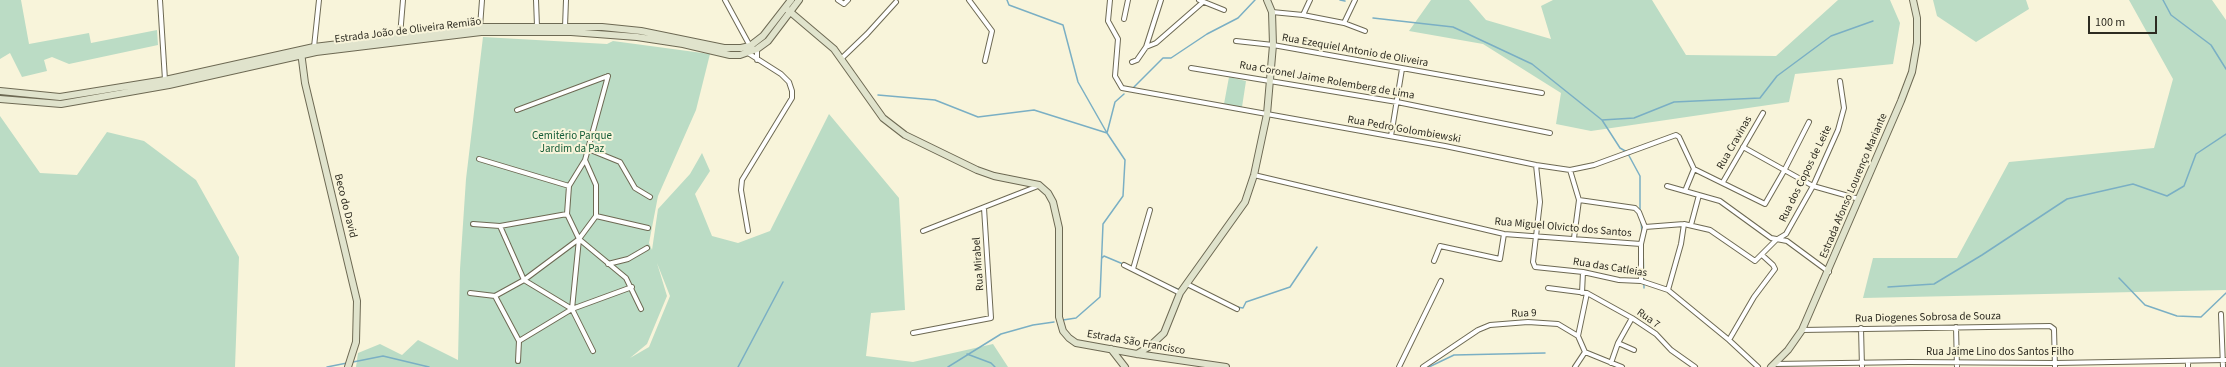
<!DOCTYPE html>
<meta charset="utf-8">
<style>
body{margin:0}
#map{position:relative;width:2226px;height:367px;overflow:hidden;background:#f8f4da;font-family:"Source Sans 3",sans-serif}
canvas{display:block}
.scale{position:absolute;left:2088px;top:16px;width:69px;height:18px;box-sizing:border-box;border:2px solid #2d2b21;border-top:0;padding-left:5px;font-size:12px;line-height:14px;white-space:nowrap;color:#2d2b21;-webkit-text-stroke:3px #f8f4da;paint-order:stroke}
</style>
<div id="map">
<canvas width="2226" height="367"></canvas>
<div class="scale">100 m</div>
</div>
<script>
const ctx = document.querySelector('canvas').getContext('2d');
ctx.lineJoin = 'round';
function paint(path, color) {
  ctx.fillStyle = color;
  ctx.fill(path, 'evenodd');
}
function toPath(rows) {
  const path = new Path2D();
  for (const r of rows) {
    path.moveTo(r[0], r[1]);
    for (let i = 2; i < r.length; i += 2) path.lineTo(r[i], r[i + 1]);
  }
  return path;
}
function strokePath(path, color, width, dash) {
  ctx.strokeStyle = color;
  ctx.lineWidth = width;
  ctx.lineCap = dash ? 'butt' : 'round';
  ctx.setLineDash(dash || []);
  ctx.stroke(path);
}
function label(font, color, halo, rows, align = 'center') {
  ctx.font = font + ' "Source Sans 3",sans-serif';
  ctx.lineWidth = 4;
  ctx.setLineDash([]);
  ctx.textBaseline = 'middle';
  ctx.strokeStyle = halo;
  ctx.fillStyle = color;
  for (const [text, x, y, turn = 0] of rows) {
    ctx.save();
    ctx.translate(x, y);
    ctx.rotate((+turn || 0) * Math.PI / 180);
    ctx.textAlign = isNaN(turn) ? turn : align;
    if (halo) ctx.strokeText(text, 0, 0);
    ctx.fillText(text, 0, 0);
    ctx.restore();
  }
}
paint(toPath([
 [0,0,21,0,29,44,89,33,91,43,157,30,158,45,69,64,52,57,44,60,47,71,22,77,10,53,0,59],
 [1431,0,1469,0,1486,20,1551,39,1541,6,1553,0,1652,0,1686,55,1776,56,1838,0,1890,0,1900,23,1893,64,1795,74,1789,102,1591,131,1556,124,1561,93,1483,44,1409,31],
 [1933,0,2026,0,2029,9,1976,42,1937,16],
 [2129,0,2212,0,2226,20,2226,290,1863,298,1873,258,1957,258,2009,162,2154,148,2173,79],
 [483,37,607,44,613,41,710,54,696,110,658,196,649,243,652,250,658,209,690,174,702,153,710,171,695,194,712,236,738,243,770,231,829,114,899,198,905,310,871,313,866,356,913,362,993,344,1008,367,356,367,358,353,380,344,402,355,418,340,458,360,460,269,466,179],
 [657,263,670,296,649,347,630,358,647,344,667,296],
 [1229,77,1246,81,1242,107,1224,104],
 [0,116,40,173,77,175,107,132,144,141,196,180,239,257,235,367,0,367]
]), '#bbdcc5');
strokePath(toPath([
 [1007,0,1009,5,1063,25,1078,82,1107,133],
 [1340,0,1345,1],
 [2163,0,2171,15,2211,45,2226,69],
 [1373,18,1453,27,1532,64,1602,120,1634,118,1674,102,1760,98,1777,76,1831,36,1873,21],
 [1133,88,1163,58,1171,58,1207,34,1238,18,1255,0],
 [878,95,935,100,978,117,1034,110,1107,133],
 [1602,120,1620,148,1627,152,1640,176,1640,212],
 [1641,222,1642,232],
 [1643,245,1644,288],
 [1102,258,1104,256,1123,264],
 [2119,278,2145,305,2177,316,2201,317,2226,293],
 [1170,286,1180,290],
 [1888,287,1934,284,1982,255,2067,199,2133,184,2167,196,2184,186,2196,154,2226,134],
 [1237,307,1243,308,1246,302,1290,287,1317,247],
 [1063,320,1076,318,1100,297,1103,224,1123,196,1125,160,1107,133,1115,102,1124,94],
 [967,354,991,363,995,367],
 [353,362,383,356,429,367],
 [327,367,347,363],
 [738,367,783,282],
 [948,367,1001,334,1033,325,1054,322],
 [1429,367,1454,355,1545,353]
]), '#7aafc4', 1.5);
const street = toPath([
 [160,0,165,80],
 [536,0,537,26],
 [725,0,750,46],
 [838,0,844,4,848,0],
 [969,0,992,31,985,61],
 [1110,0,1108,21,1118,39,1115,76,1122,88,1445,146,1536,165,1570,170,1594,165,1676,135,1679,137,1694,169,1765,204,1784,171,1809,122],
 [1199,0,1224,10],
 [1272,12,1303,15,1344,23,1365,31],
 [1303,15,1310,0],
 [1124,19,1128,0],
 [1344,23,1355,0],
 [480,27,482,0],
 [565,27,566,0],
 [400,36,403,0],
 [1236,41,1273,45,1542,93],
 [314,47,319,0],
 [1146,47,1161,0],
 [757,49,757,60],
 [748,53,781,74,789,82,792,91,792,98,742,180,741,190,748,231],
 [842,58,867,34,896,2],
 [1132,62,1137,60,1146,47,1156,43,1203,2],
 [1191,68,1397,102,1550,133],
 [517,110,608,76],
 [1391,136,1402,69],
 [1743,147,1813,186,1859,199],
 [588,149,620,162,635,188,650,197],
 [479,159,569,186],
 [585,160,596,185,596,216,579,239,567,214,569,186,585,160,608,76],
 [1536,165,1540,202,1533,262,1535,267,1583,272,1619,280,1641,281,1668,290,1729,340,1758,367],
 [1570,170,1579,200,1574,238],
 [1254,175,1504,234,1641,244],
 [1723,182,1763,113],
 [1667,186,1720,201,1771,238,1787,241,1829,272],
 [1685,191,1694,169],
 [1579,200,1635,208,1639,212,1645,227],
 [596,216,648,228],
 [473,224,500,226,567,214],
 [1691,225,1699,195],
 [500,226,524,280,572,309],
 [923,231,1038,186],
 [579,239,572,309,593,351],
 [579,239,626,278,641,309],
 [1434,261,1440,246,1500,259,1504,234],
 [608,264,628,259,647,248],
 [1124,265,1180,293],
 [1133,269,1150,210],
 [1641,281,1641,244,1645,227,1684,224,1710,230,1755,261,1776,240,1786,234,1813,186,1838,130,1844,108,1840,81],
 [1187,284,1237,309],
 [1548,288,1587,293,1632,318,1656,334,1671,350,1695,367],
 [1668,290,1681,244,1684,224],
 [470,293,495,296,524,280,579,239],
 [1582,293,1583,272],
 [495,296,519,341,518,361],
 [2221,314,2223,367],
 [1632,318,1618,343,1634,350],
 [1956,327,1957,367],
 [1861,328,1862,367],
 [1802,330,2050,326,2054,329,2055,367],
 [913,333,991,318,984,208],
 [1578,336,1587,293],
 [1729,340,1754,297,1775,269,1773,265,1762,255],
 [519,341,572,309,632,287],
 [2188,361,2188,367],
 [1611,363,1618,343],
 [1774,364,1909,362,2055,363,2226,360],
 [1399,367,1441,281],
 [1423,367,1478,330,1490,325,1528,322,1558,324,1578,336,1585,352,1622,367],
 [1575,367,1585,352]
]);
const secondary = toPath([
 [788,10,834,49,883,118,905,135,977,170,994,176,1039,185,1048,193,1053,202,1059,228,1059,317,1063,331,1069,338,1076,343,1137,354,1226,367],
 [301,52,305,83,357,301,356,342,348,367],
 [0,91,60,97,165,80,314,47,480,27,602,27,641,31,724,48,741,48,750,46,763,36,791,0],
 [0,99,61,104,169,85,316,52,481,32,571,32,637,37,683,44,730,55,740,55,757,49,768,41,799,0],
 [1111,349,1125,367],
 [1137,354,1150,346,1164,333,1180,293,1245,202,1254,175,1267,114,1273,45,1272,12,1267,0],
 [1771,367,1788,350,1802,330,1901,101,1912,72,1917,43,1917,18,1913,0]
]);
strokePath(street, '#6d6953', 6);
strokePath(secondary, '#6d6953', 8);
strokePath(street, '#fff', 4);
strokePath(secondary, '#e0e3cc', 6);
label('11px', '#2d2b21', '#f8f4da', [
 ["Estrada João de Oliveira Remião",408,31,-7],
 ["Rua Ezequiel Antonio de Oliveira",1355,51,10],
 ["Rua Coronel Jaime Rolemberg de Lima",1327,81,10],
 ["Rua Pedro Golombiewski",1404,130,10],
 ["Rua Cravinas",1735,143,-60],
 ["Rua dos Copos de Leite",1806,174,-64],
 ["Estrada Afonso Lourenço Mariante",1854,186,-67],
 ["Beco do David",345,206,76],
 ["Rua Miguel Olvicto dos Santos",1563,228,5],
 ["Rua Mirabel",979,264,-94],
 ["Rua das Catleias",1610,268,9],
 ["Rua 9",1524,314,-2],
 ["Rua Diogenes Sobrosa de Souza",1928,318,-1],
 ["Rua 7",1648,319,35],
 ["Estrada São Francisco",1136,343,10],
 ["Rua Jaime Lino dos Santos Filho",2000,353]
]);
label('11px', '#135b36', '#f8f4da', [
 ["Cemitério Parque",572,137],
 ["Jardim da Paz",572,150]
]);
</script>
